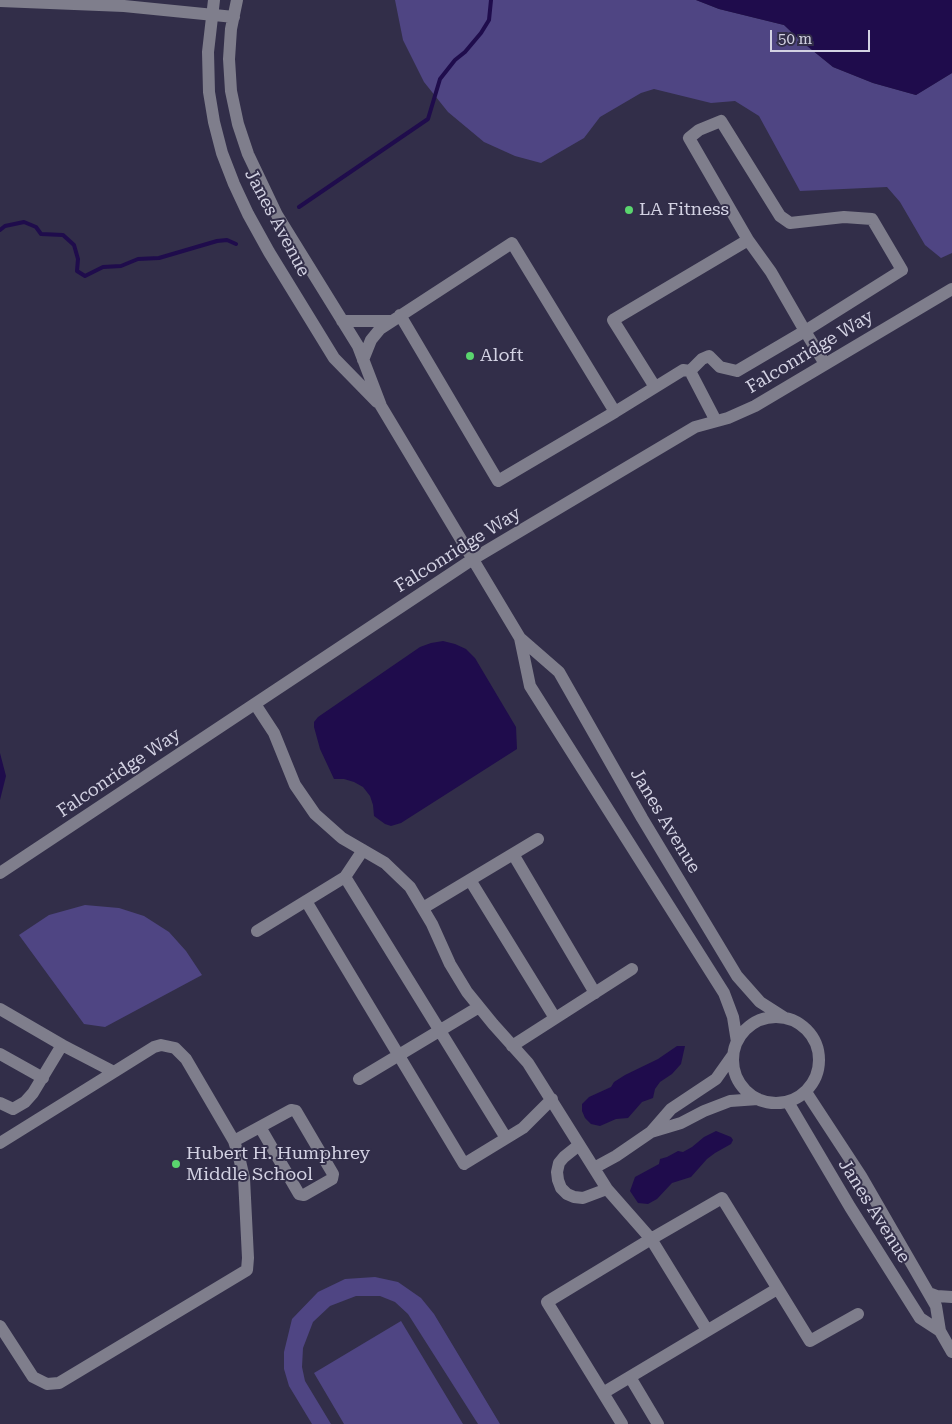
<!DOCTYPE html>
<style>
body{margin:0}
#map{position:relative;width:952px;height:1424px;overflow:hidden;background:#322e49;font-family:"Roboto Serif",serif}
canvas{display:block}
.scale{position:absolute;left:770px;top:30px;width:100px;height:22px;box-sizing:border-box;border:2px solid #d3d2e3;border-top:0;padding-left:6px;font-size:15px;line-height:18px;white-space:nowrap;color:#d3d2e3;-webkit-text-stroke:4px #322e49;paint-order:stroke}
</style>
<div id="map">
<canvas width="952" height="1424"></canvas>
<div class="scale">50 m</div>
</div>
<script>
const ctx = document.querySelector('canvas').getContext('2d');
ctx.lineJoin = 'round';
function paint(path, color) {
  ctx.fillStyle = color;
  ctx.fill(path, 'evenodd');
}
function toPath(rows) {
  const path = new Path2D();
  for (const r of rows) {
    if (r.length === 3) {
      path.moveTo(r[0] + r[2], r[1]);
      path.arc(r[0], r[1], r[2], 0, 2 * Math.PI);
      continue;
    }
    path.moveTo(r[0], r[1]);
    for (let i = 2; i < r.length; i += 2) path.lineTo(r[i], r[i + 1]);
  }
  return path;
}
function strokePath(path, color, width, dash) {
  ctx.strokeStyle = color;
  ctx.lineWidth = width;
  ctx.lineCap = dash ? 'butt' : 'round';
  ctx.setLineDash(dash || []);
  ctx.stroke(path);
}
function label(font, color, halo, rows, align = 'center') {
  ctx.font = font + ' "Roboto Serif",serif';
  ctx.lineWidth = 4;
  ctx.setLineDash([]);
  ctx.textBaseline = 'middle';
  ctx.strokeStyle = halo;
  ctx.fillStyle = color;
  for (const [text, x, y, turn = 0] of rows) {
    ctx.save();
    ctx.translate(x, y);
    ctx.rotate((+turn || 0) * Math.PI / 180);
    ctx.textAlign = isNaN(turn) ? turn : align;
    if (halo) ctx.strokeText(text, 0, 0);
    ctx.fillText(text, 0, 0);
    ctx.restore();
  }
}
paint(toPath([
 [395,0,696,0,719,9,784,25,801,41,833,67,873,83,916,95,952,73,952,253,941,258,925,245,900,202,887,187,800,191,759,116,735,101,711,103,654,89,641,93,600,117,584,138,541,163,515,156,484,142,448,112,424,82,403,40],
 [85,905,119,908,144,916,169,932,186,951,202,975,105,1027,84,1024,19,935,49,915],
 [375,1277,398,1282,421,1298,434,1314,500,1424,478,1424,408,1314,395,1302,380,1296,356,1296,330,1306,313,1322,303,1348,302,1367,305,1381,331,1424,312,1424,289,1386,284,1369,284,1352,292,1319,318,1292,345,1279],
 [401,1321,463,1424,344,1424,314,1373]
]), '#4f4583');
paint(toPath([
 [696,0,952,0,952,73,916,95,873,83,833,67,801,41,784,25,719,9],
 [443,641,455,644,466,649,475,658,516,727,517,749,401,823,391,826,385,824,374,816,373,805,370,796,363,787,354,782,344,779,334,779,320,749,314,727,314,722,318,717,420,647,431,643],
 [0,753,6,776,0,800],
 [677,1046,685,1046,681,1064,672,1074,660,1082,655,1089,653,1098,642,1102,628,1118,616,1119,600,1126,591,1124,585,1118,582,1111,582,1104,589,1097,611,1087,614,1082,625,1075,658,1059],
 [716,1131,731,1137,733,1140,731,1144,715,1153,707,1159,691,1177,672,1183,657,1199,648,1204,638,1203,630,1191,635,1177,659,1164,660,1159,667,1157,678,1151,683,1152,692,1147,704,1137]
]), '#1f0c4c');
strokePath(toPath([
 [299,207,428,119,440,79,455,60,465,52,481,33,489,20,491,0],
 [0,230,5,226,24,222,36,227,41,234,63,235,74,245,78,259,77,271,85,276,103,267,121,266,138,259,159,258,217,241,227,240,236,244]
]), '#1f0c4c', 4);
strokePath(toPath([
 [214,0,208,52,209,92,214,122,222,153,234,184,248,214,269,252,334,358,377,402],
 [237,0,231,29,229,59,231,91,238,124,248,154,277,215,358,346,381,406,520,638,559,672,642,818,737,976,760,1002,785,1018],
 [0,1,124,6,234,17],
 [400,315,498,481,615,412],
 [342,321,390,321],
 [363,360,371,340,380,329,512,243,615,412,683,370,690,371,716,421],
 [690,371,702,359,709,356,720,367,737,371,805,331,825,364],
 [655,387,613,320,748,240,689,138,699,130,721,121,780,216,790,223,844,217,872,219,902,270,805,331,771,272,748,240],
 [520,638,530,686,724,993,733,1017,737,1042],
 [255,704,274,733,295,785,315,814,342,838,385,863,410,887,432,924,450,964,467,992,493,1024,528,1063,607,1189,651,1239,707,1330],
 [513,854,595,993],
 [0,873,473,559,695,427,728,418,755,406,952,289],
 [345,877,506,1138],
 [470,880,555,1018],
 [306,901,464,1164,523,1128,552,1099],
 [423,908,538,839],
 [257,931,345,877,363,850],
 [0,1009,62,1045,114,1072,154,1047,161,1045,175,1048,186,1059,234,1141,291,1110,296,1111,333,1174,332,1179,304,1195,299,1194,260,1127],
 [776,1060,43],
 [512,1046,632,969],
 [0,1054,43,1078],
 [359,1079,479,1007],
 [806,1092,861,1176,936,1306,940,1331],
 [788,1102,850,1207,920,1318,940,1331,952,1352],
 [0,1103,13,1109,25,1102,33,1093,62,1045],
 [651,1132,681,1123,704,1111,730,1101,758,1099],
 [0,1143,114,1072],
 [579,1145,564,1157,559,1163,557,1172,558,1180,561,1188,567,1194,574,1197,583,1198,607,1189],
 [594,1168,616,1156,651,1132,671,1109,716,1079,733,1055],
 [777,1289,603,1393,547,1302,651,1239,722,1198,810,1341,858,1314],
 [929,1293,937,1296,952,1297],
 [0,1326,33,1377,47,1384,59,1383,247,1270,248,1258,244,1178,239,1157,234,1141],
 [630,1377,658,1424],
 [603,1393,622,1424]
]), '#7f7e8c', 12);
for (const [x, y, r, color] of [
 [629,210,5,"#5ad56e"],
 [470,356,5,"#5ad56e"],
 [176,1164,5,"#5ad56e"]
]) {
  const dot = new Path2D();
  dot.arc(x, y, r, 0, 2 * Math.PI);
  ctx.fillStyle = color;
  ctx.fill(dot);
  strokePath(dot, '#322e49', 2);
}
label('18px', '#d3d2e3', '#322e49', [
 ["LA Fitness",639,210],
 ["Aloft",480,356],
 ["Hubert H. Humphrey",186,1154],
 ["Middle School",186,1175]
], 'left');
label('18px', '#d3d2e3', '#322e49', [
 ["Janes Avenue",277,223,62],
 ["Falconridge Way",810,352,-31],
 ["Falconridge Way",458,550,-32],
 ["Falconridge Way",119,773,-34],
 ["Janes Avenue",665,821,59],
 ["Janes Avenue",874,1211,58]
]);
</script>
